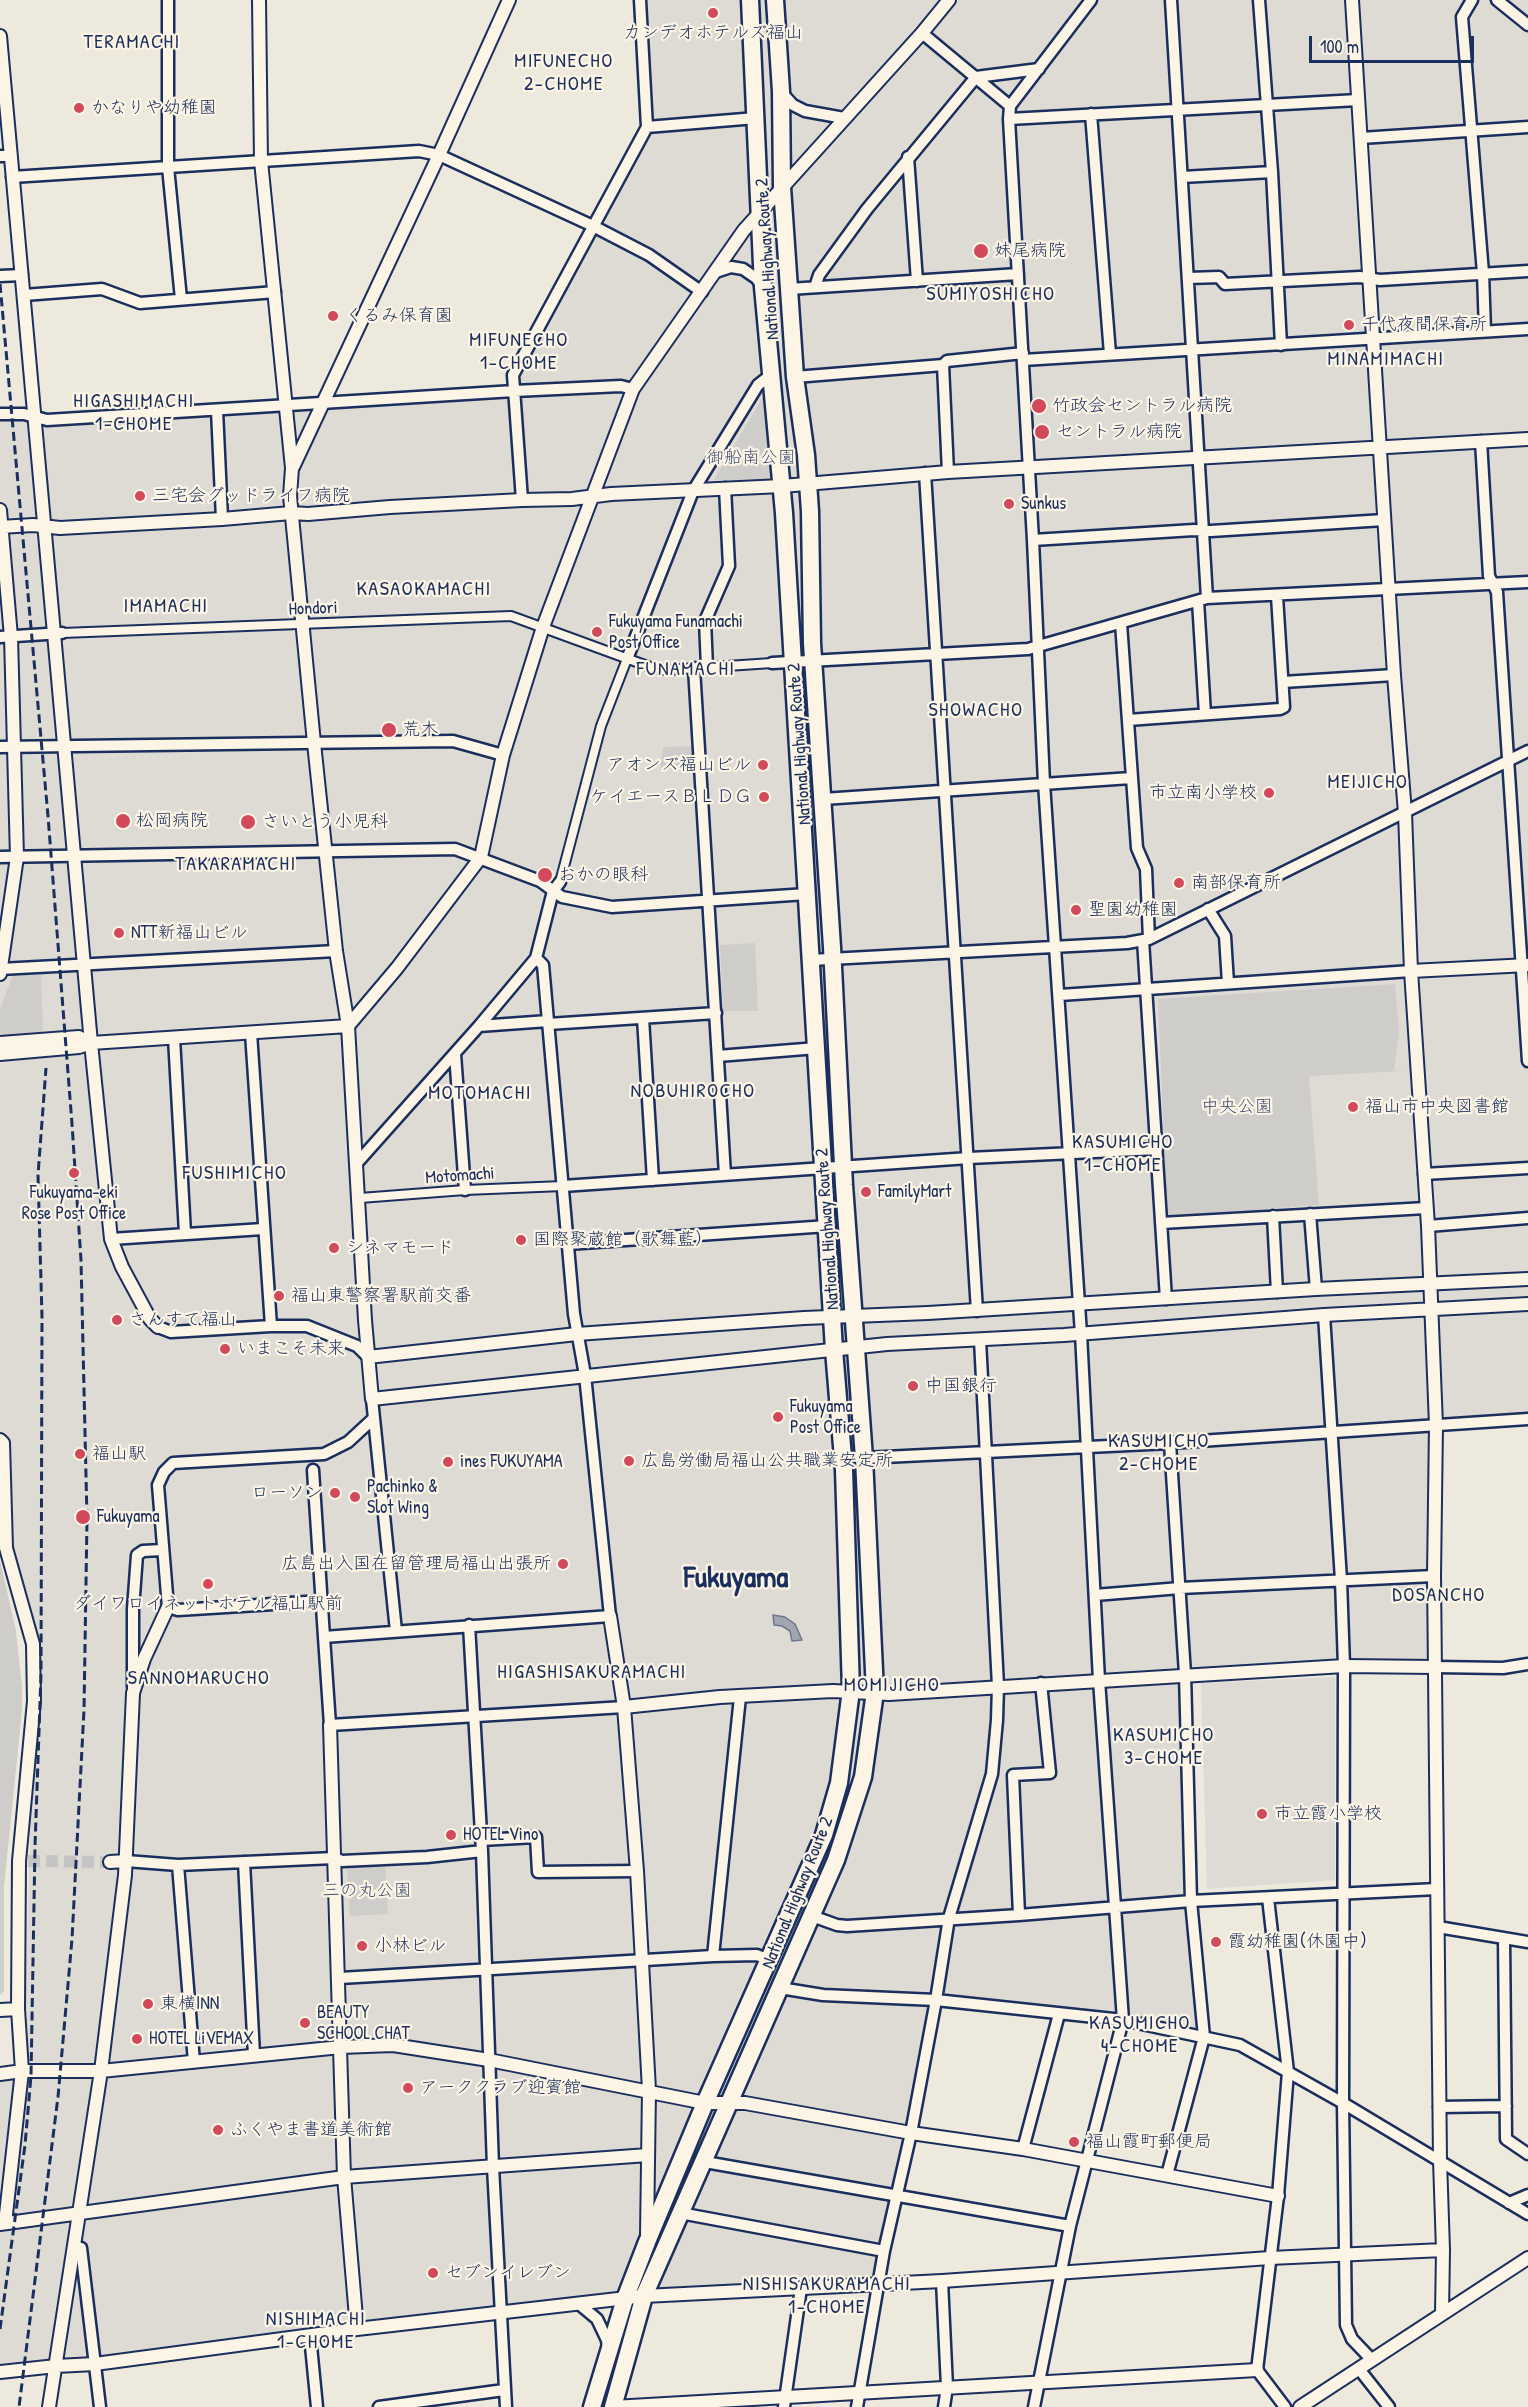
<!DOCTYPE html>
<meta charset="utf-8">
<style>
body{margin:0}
#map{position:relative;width:1528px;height:2407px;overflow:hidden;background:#eee9dd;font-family:"Patrick Hand",sans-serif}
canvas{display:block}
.scale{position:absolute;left:1309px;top:36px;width:165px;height:27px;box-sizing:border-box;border:3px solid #1b2f5e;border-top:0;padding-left:8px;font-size:18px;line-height:21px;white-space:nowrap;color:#1b2f5e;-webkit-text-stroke:4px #fcf5e5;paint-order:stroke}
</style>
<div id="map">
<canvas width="1528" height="2407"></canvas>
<div class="scale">100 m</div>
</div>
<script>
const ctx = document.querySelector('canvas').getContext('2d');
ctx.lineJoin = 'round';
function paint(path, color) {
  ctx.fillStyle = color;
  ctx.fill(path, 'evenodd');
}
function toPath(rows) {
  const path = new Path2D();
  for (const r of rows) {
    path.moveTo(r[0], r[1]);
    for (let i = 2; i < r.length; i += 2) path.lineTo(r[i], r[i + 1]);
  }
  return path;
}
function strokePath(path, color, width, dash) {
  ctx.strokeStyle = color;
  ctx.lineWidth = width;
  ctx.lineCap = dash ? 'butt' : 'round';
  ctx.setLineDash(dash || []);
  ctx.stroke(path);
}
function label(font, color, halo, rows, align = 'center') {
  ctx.font = font + ' "Patrick Hand","Klee One",sans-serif';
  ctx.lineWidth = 4.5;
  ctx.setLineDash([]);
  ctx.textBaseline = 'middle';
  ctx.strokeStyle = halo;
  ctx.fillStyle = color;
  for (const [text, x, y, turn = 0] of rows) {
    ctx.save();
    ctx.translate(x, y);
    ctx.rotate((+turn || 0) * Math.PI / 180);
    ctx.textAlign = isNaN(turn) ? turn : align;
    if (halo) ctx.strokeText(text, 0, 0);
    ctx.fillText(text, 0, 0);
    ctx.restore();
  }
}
paint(toPath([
 [642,0,1528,0,1528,1421,1432,1427,1441,1672,1337,1671,1190,1680,1191,1908,1206,2041,1106,2017,933,2003,873,2284,579,2304,0,2376,0,2076,23,2072,35,1663,7,1555,0,1443,0,412,27,411,46,414,508,390,648,131],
 [1335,1677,1335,1880,1207,1889,1201,1683]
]), '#dedbd4');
paint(toPath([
 [767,390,773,479,714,480],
 [694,746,696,766,660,770,663,747],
 [755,943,758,1011,723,1011,720,945],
 [13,975,41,975,43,1033,2,1036,0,1032,0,1009],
 [1395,984,1399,1033,1394,1070,1401,1071,1309,1076,1319,1205,1167,1216,1158,999],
 [0,1560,16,1631,22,1688,22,1710,4,1887,4,1991,0,1995],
 [385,1865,388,1914,350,1916,347,1867]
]), '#cfcdca');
const water = toPath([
 [773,1615,785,1617,795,1624,802,1640,792,1641,790,1631,782,1626,774,1625,773,1615]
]);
paint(water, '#a2a7af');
strokePath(water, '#6c778f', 1.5);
strokePath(toPath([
 [28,1861,110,1862]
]), '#c4c4c4', 12, [12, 6]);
const pedestrian = toPath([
 [62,633,511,616,653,668,667,670,772,663],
 [560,882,601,726,627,659],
 [360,1198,465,1190,563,1186]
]);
const minor = toPath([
 [168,0,168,167,181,299],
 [1171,0,1207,598],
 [1259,0,1272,172,1281,345],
 [1472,0,1462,17,1483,273,1485,331],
 [1497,0,1528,25],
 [922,33,1010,106],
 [781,92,793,105,805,111,844,118],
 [1091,114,1110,354],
 [1009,119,1358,100],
 [647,127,756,118],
 [1361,138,1528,127],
 [0,156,10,156],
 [908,157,917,281],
 [12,177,419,151,439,155,593,226,649,255,702,292],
 [1182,177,1272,172],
 [716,272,731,267,743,269,756,278,763,287],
 [0,276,22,275],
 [1189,278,1219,277,1225,284,1360,277,1380,280,1528,271],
 [815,287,819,275,867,209,976,77,1039,69],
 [789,289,1018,274],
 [24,295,102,289,140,303,275,292],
 [1023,360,1528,329],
 [795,377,943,365],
 [217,410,222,519],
 [0,414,24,414,47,420,514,391,621,386,633,389],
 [1481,441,1489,576,1497,592,1528,1061],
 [948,472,943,365,947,361,1023,353],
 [925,473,977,1311],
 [522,500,513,375,647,127,640,0],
 [1033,540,1194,530,1211,531,1384,520],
 [1198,601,1205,714],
 [1121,623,1137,848,1146,869,1149,939],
 [0,637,62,633],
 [627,659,693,491,758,385,772,374],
 [772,663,1028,649,1207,598,1528,582],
 [707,667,705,621,729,566,725,488],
 [694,668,725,1175],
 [1283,682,1394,675],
 [1128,720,1280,709,1284,707,1277,596],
 [0,747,453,741,503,755],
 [823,799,1131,778],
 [0,857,455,849,540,881,562,897,612,907,807,894],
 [1208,909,1225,936,1228,983],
 [1143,940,1166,1299],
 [536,958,543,965,574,1314,585,1375,610,1616,324,1637,330,1725,624,1707],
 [811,960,1127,943,1149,939,1528,751],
 [0,969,336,951],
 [1060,995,1411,971],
 [643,1018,653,1180],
 [548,1024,716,1013],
 [479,1026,536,958,553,891,560,882],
 [251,1033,271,1326],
 [174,1038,185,1233],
 [455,1054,465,1190],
 [718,1056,817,1048],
 [357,1163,479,1026,548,1021],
 [1424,1174,1528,1168],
 [563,1186,969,1158,1157,1149],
 [1310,1214,1316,1289],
 [1273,1216,1277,1292],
 [1161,1223,1426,1208],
 [1428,1226,1528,1218],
 [111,1239,263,1229],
 [568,1244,828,1226],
 [1324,1315,1341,1580,1344,1666,1343,2103,1346,2325,1352,2339,1372,2360],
 [158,1327,171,1332,271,1326,307,1326,357,1346,368,1357],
 [372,1399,396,1631],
 [864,1458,1170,1443,1528,1419],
 [313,1470,324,1637],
 [1095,1595,1180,1588,1434,1576],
 [322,1601,178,1610,168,1607,158,1485,164,1472,173,1463,324,1454,348,1442,374,1418],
 [469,1625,482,1851,493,2167,506,2407],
 [1435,1667,1503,1668,1528,1664],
 [133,1687,133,1609,137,1555,143,1551,162,1550],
 [481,1840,536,1837,538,1872,637,1871],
 [126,1861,178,1865,334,1858,342,1861,427,1857,482,1851],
 [244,1862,254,2055],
 [178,1865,194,2062],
 [1268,1898,1288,2072,1278,2196,1257,2370,1285,2407],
 [1019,1915,1013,1775,1050,1773,1041,1683],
 [812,1916,837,1925,847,1926,1019,1915,1191,1901,1437,1889],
 [1438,1927,1528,1942],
 [1504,1938,1506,2139,1528,2154],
 [713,1956,740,1697],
 [340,1978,713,1956,757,1955,769,1960],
 [780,1988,823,1995,936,2000,1123,2020,1240,2045,1343,2103,1528,2214],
 [1439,2107,1506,2106],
 [1023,2149,1059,2014],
 [705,2162,1070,2226],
 [1167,2175,1204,2037,1191,1901,1185,1674,1170,1443],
 [1509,2203,1528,2195],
 [680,2213,884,2251],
 [74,2246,81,2248,100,2407],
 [942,2281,947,2387,944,2407],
 [579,2304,597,2319,607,2340,608,2349],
 [310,2336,317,2407],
 [1359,2369,1389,2407],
 [379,2407,504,2390],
 [784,2407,801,2288],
 [857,2407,884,2251,911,2133,936,2000,949,1918,992,1774,997,1720,998,1686,980,1340],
 [1034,2407,1070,2226,1123,2020,1099,1680,1081,1334,1044,783,1033,540,1009,119,1010,106,1091,0]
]);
const tertiary = toPath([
 [259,0,261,161,292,468,290,496,314,743,336,951,348,1026,365,1320,372,1399,887,1344,1064,1335,1324,1315,1528,1304],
 [1352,0,1394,675,1405,813,1411,971,1428,1226,1436,1425,1434,1576,1440,2160,1443,2250,1442,2314],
 [0,36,91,1043,111,1239,122,1267,150,1319,158,1327],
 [293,467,439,155,509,0],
 [0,510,11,637,17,857,0,974],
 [0,527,33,525,60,528,222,519,291,513,308,514,390,507,522,500,572,499,611,494,782,486,948,472,1528,439],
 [1411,971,1528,965],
 [0,1043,79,1037,91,1043],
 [0,1054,79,1047,91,1043,348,1026,397,968,481,857,503,755,543,627,633,389,744,230,922,33,949,0],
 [368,1357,577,1334,804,1318,928,1313,1316,1289,1528,1279],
 [0,1440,3,1443,6,1548,33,1644,34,1701,19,1861,18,2009,22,2071,5,2223],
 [610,1616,624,1707,637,1871,649,2090,647,2235],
 [624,1707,720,1697,833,1691,889,1694,1344,1666,1435,1667],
 [330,1725,344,2177,357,2329],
 [110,1862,126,1861],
 [0,2010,18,2009],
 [0,2074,22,2071,101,2071,341,2047,393,2045,489,2060,705,2103,745,2103,911,2133,1023,2149,1278,2196],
 [0,2224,344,2177,648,2155],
 [0,2372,56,2366,95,2364,357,2329,644,2296,942,2281,1270,2258,1443,2250],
 [49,2407,101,2071,125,1875,133,1693,144,1659,168,1607],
 [613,2407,1257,2370],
 [1300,2407,1528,2258]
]);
const trunk = toPath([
 [592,2407,625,2299,647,2242,705,2103,824,1835,839,1783,851,1690,844,1470,834,1350,784,513,763,287,750,0],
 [613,2407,644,2296,836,1860,863,1777,875,1692,864,1458,844,1185,832,947,812,643,810,511,806,455,795,377,789,289,782,187,781,91,775,0]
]);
strokePath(pedestrian, '#1b2f5e', 12);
strokePath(minor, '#1b2f5e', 15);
strokePath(tertiary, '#1b2f5e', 16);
strokePath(trunk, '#1b2f5e', 21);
strokePath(pedestrian, '#fcf5e5', 8);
strokePath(minor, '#fcf5e5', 10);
strokePath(tertiary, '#fcf5e5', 12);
strokePath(trunk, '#fcf5e5', 16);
strokePath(toPath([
 [0,284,48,816,72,1124,81,1260,87,1519,84,1710,72,1939,58,2097,19,2407],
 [0,2329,25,2145,31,2076,35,1846,41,1674,42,1317,38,1175,46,1068]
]), '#1b2f5e', 3, [9, 4.5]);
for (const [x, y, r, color] of [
 [713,13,6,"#d1495b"],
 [79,108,6,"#d1495b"],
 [981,251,8,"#d1495b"],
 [333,316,6,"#d1495b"],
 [1349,325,6,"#d1495b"],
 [1039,406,8,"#d1495b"],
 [1042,432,8,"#d1495b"],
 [140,496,6,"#d1495b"],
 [1009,504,6,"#d1495b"],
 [597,632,6,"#d1495b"],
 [389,730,8,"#d1495b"],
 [763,765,6,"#d1495b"],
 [1269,793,6,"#d1495b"],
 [764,797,6,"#d1495b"],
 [123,821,8,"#d1495b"],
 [248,822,8,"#d1495b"],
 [545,875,8,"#d1495b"],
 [1179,883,6,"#d1495b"],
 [1076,910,6,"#d1495b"],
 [119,933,6,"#d1495b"],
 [1353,1107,6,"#d1495b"],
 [74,1173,6,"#d1495b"],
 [866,1192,6,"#d1495b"],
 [521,1240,6,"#d1495b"],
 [334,1248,6,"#d1495b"],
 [279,1296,6,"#d1495b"],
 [117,1320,6,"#d1495b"],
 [225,1349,6,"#d1495b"],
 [913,1386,6,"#d1495b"],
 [778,1417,6,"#d1495b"],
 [80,1454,6,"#d1495b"],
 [629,1461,6,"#d1495b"],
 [448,1462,6,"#d1495b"],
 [335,1493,6,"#d1495b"],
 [355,1497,6,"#d1495b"],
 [83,1517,8,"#d1495b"],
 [563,1564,6,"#d1495b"],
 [208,1584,6,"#d1495b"],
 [1262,1814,6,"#d1495b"],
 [451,1835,6,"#d1495b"],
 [1216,1942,6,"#d1495b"],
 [362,1946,6,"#d1495b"],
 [148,2004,6,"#d1495b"],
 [305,2023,6,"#d1495b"],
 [137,2039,6,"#d1495b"],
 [408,2088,6,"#d1495b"],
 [218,2130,6,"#d1495b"],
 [1074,2142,6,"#d1495b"],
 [433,2273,6,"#d1495b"]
]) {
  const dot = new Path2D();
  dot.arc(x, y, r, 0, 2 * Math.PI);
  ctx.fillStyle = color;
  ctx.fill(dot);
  strokePath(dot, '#fcf5e5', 2);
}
label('18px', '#1b2f5e', '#fcf5e5', [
 ["カンデオホテルズ福山",713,33,"center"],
 ["かなりや幼稚園",91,108],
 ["妹尾病院",994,251],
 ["くるみ保育園",345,316],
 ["千代夜間保育所",1361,325],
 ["竹政会セントラル病院",1052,406],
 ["セントラル病院",1056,432],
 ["三宅会グッドライフ病院",152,496],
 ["Sunkus",1021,504],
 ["Fukuyama Funamachi",609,622],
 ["Post Office",609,643],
 ["荒木",402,730],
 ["アオンズ福山ビル",751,765,"right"],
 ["市立南小学校",1257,793,"right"],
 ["ケイエースＢＬＤＧ",752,797,"right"],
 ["松岡病院",136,821],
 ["さいとう小児科",262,822],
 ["おかの眼科",558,875],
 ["南部保育所",1191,883],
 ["聖園幼稚園",1088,910],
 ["NTT新福山ビル",131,933],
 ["福山市中央図書館",1365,1107],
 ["FamilyMart",878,1192],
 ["Fukuyama-eki",74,1193,"center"],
 ["Rose Post Office",74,1214,"center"],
 ["国際聚蔵館（歌舞藍）",533,1240],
 ["シネマモード",346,1248],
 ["福山東警察署駅前交番",291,1296],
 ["さんすて福山",129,1320],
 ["いまこそ未来",237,1349],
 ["中国銀行",925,1386],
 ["Fukuyama",790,1407],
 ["Post Office",790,1428],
 ["福山駅",92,1454],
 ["広島労働局福山公共職業安定所",641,1461],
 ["ines FUKUYAMA",460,1462],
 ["Pachinko &",367,1487],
 ["Slot Wing",367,1508],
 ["ローソン",323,1493,"right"],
 ["Fukuyama",97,1517],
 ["広島出入国在留管理局福山出張所",551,1564,"right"],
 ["ダイワロイネットホテル福山駅前",208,1604,"center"],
 ["市立霞小学校",1274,1814],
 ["HOTEL Vino",463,1835],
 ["霞幼稚園(休園中)",1228,1942],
 ["小林ビル",374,1946],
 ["東横INN",160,2004],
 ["BEAUTY",317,2013],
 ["SCHOOL CHAT",317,2034],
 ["HOTEL LiVEMAX",149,2039],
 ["アーククラブ迎賓館",420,2088],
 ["ふくやま書道美術館",230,2130],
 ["福山霞町郵便局",1086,2142],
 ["セブンイレブン",445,2273]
], 'left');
label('18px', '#1b2f5e', '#fcf5e5', [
 ["National Highway Route 2",768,259,-94],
 ["Hondori",313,609,-2],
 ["National Highway Route 2",800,744,-94],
 ["Motomachi",460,1176,-4],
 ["National Highway Route 2",828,1229,-94],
 ["National Highway Route 2",798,1893,-68]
]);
label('18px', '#485679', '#fcf5e5', [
 ["御船南公園",751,458],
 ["中央公園",1237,1107],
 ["三の丸公園",367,1891]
]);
ctx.letterSpacing = '1.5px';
label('20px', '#1b2f5e', '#fcf5e5', [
 ["TERAMACHI",132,43],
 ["MIFUNECHO",564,62],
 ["2-CHOME",564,85],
 ["SUMIYOSHICHO",991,295],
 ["MIFUNECHO",519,341],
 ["1-CHOME",519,364],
 ["MINAMIMACHI",1386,360],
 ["HIGASHIMACHI",134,402],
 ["1-CHOME",134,425],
 ["KASAOKAMACHI",424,590],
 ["IMAMACHI",166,607],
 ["FUNAMACHI",686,670],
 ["SHOWACHO",976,711],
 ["MEIJICHO",1368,783],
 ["TAKARAMACHI",236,865],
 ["NOBUHIROCHO",693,1092],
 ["MOTOMACHI",480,1094],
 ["KASUMICHO",1123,1143],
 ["1-CHOME",1123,1166],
 ["FUSHIMICHO",235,1174],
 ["KASUMICHO",1159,1442],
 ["2-CHOME",1159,1465],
 ["DOSANCHO",1439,1596],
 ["HIGASHISAKURAMACHI",592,1673],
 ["SANNOMARUCHO",199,1679],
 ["MOMIJICHO",892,1686],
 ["KASUMICHO",1164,1736],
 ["3-CHOME",1164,1759],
 ["KASUMICHO",1140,2024],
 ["4-CHOME",1140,2047],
 ["NISHISAKURAMACHI",827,2285],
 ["1-CHOME",827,2308],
 ["NISHIMACHI",316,2320],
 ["1-CHOME",316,2343]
]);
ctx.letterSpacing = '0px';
label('bold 30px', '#1b2f5e', '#fcf5e5', [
 ["Fukuyama",736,1579]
]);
</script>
